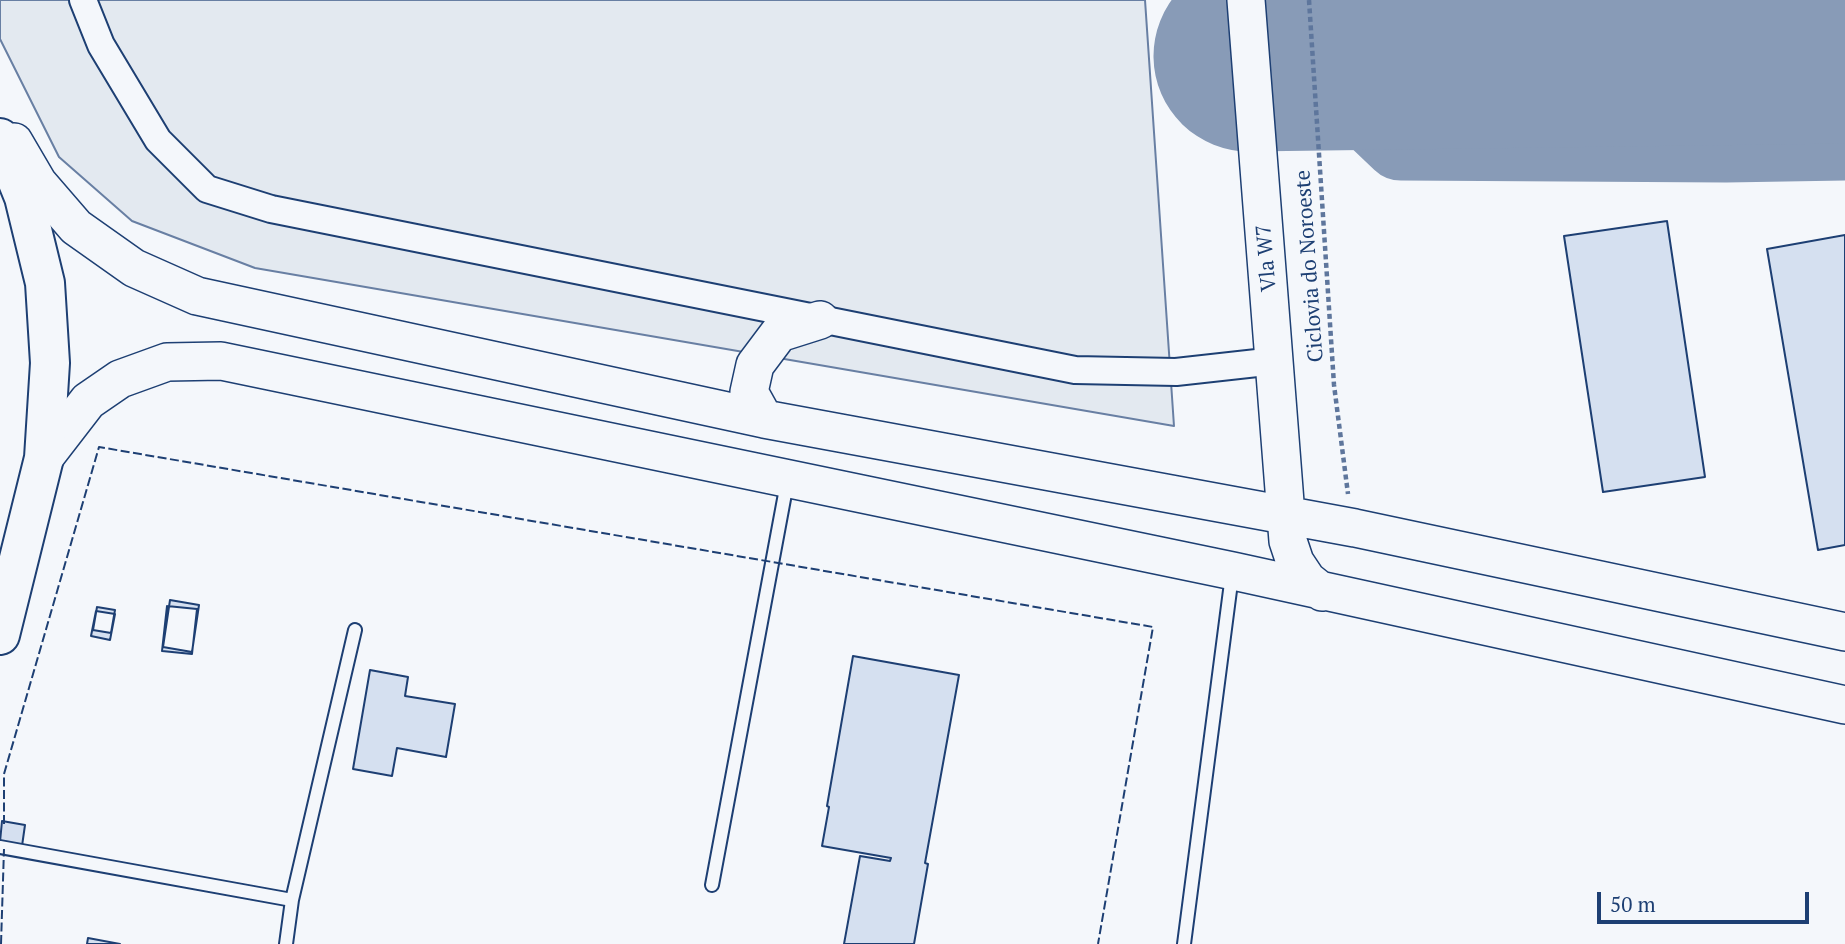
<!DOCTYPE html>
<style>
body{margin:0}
#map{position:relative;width:1845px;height:944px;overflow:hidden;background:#f4f7fb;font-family:"PT Serif",serif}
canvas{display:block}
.scale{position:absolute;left:1597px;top:892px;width:212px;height:32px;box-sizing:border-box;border:4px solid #1d3f73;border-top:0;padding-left:9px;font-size:21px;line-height:24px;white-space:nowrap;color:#1d3f73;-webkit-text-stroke:5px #f4f7fb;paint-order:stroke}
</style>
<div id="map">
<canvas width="1845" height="944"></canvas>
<div class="scale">50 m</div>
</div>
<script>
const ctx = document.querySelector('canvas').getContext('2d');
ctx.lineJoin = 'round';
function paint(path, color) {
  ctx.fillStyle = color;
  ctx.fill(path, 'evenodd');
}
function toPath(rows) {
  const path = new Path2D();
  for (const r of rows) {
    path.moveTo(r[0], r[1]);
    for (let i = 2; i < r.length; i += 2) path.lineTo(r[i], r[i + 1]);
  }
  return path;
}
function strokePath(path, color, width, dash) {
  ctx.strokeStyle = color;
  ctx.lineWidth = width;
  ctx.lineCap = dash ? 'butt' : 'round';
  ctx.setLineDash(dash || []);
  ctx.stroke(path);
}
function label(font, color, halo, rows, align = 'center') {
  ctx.font = font + ' "PT Serif",serif';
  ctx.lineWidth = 5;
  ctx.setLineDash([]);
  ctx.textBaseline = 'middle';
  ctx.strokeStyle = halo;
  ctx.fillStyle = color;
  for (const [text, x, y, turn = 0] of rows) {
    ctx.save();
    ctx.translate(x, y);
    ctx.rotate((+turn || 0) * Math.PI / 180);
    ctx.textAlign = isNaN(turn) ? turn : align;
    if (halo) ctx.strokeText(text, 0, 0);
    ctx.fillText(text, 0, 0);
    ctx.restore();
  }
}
const green = toPath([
 [0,0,1145,0,1174,426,255,268,132,221,59,157,0,39,0,0]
]);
paint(green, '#e3e9f0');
strokePath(green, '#687fa3', 2);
strokePath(toPath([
 [1663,51,1687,104,1726,144],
 [1348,55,1359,102,1401,142,1726,144,1845,142]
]), '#889bb7', 77);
strokePath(toPath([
 [1249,56,1845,48]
]), '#889bb7', 191);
const building = toPath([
 [1667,221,1705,477,1603,492,1564,236,1667,221],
 [1845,235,1845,545,1818,550,1767,249,1845,235],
 [170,600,199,605,192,652,163,647,170,600],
 [167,606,197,609,192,654,162,651,167,606],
 [97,607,115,610,111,633,93,630,97,607],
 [96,611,115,614,110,640,91,636,96,611],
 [853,656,959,675,925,863,928,864,914,944,844,944,860,856,890,861,891,858,822,846,829,807,827,806,853,656],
 [370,670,408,677,405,696,455,704,446,757,397,748,392,776,353,769,370,670],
 [2,821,25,825,22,846,0,842,2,821],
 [88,938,120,944,87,944,88,938]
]);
paint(building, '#d5e0f0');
strokePath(building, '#1d3f73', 2);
const service = toPath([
 [0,847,292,900],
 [712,885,787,483],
 [286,944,292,900,355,630],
 [1184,944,1232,575]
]);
const minor = toPath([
 [83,0,101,45,158,140,207,189,271,209,1075,370,1176,372,1275,361]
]);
const secondary = toPath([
 [1246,0,1288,541,1295,562,1307,580,1322,592],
 [14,142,38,183,76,227,134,268,197,296,764,419,1355,528,1845,632],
 [764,419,749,392,755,365,779,333,820,320],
 [44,458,88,401,120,379,167,362,221,361,1233,571,1845,705]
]);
const primary = toPath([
 [0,138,24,197,45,283,50,363,44,458,0,635]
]);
strokePath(service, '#1d3f73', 16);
strokePath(minor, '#1d3f73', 30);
strokePath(secondary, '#1d3f73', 40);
strokePath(primary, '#1d3f73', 42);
strokePath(toPath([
 [1309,0,1334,385,1348,494]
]), '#5e769c', 4.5, [5, 3.5]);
strokePath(service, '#f4f7fb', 12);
strokePath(minor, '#f4f7fb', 26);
strokePath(secondary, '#f4f7fb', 37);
strokePath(primary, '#f4f7fb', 38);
strokePath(toPath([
 [4,824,4,774,99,447,1153,627,1098,944],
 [1,944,4,849]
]), '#1d3f73', 2, [9, 3.5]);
label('21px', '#1d3f73', '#f4f7fb', [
 ["Vla W7",1267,258,-95],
 ["Ciclovia do Noroeste",1310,266,-94]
]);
</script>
